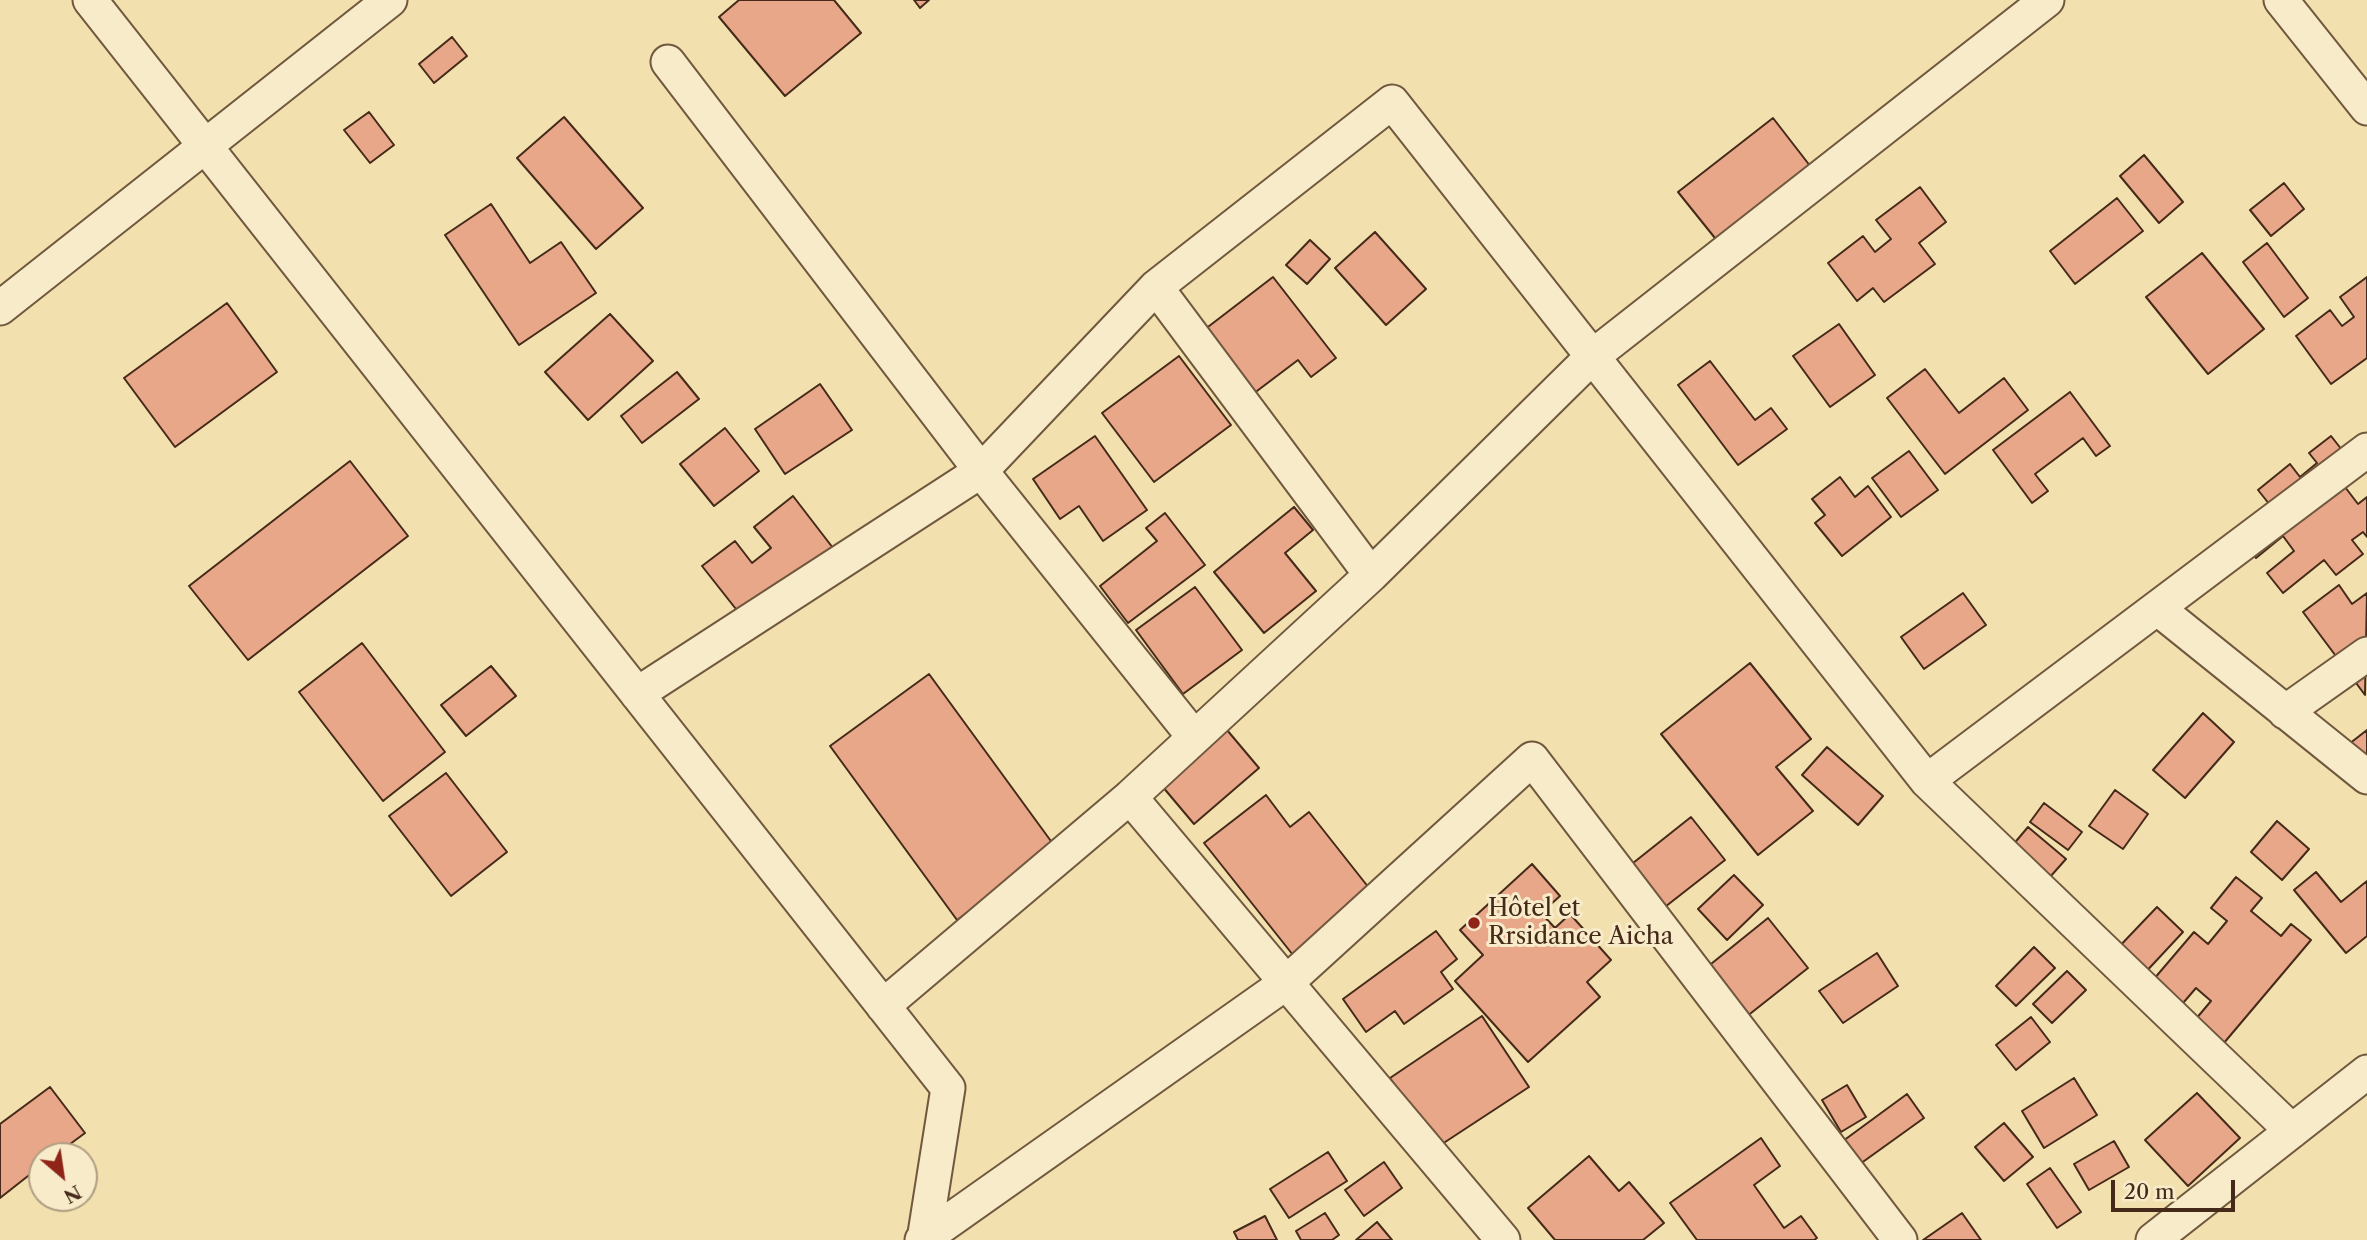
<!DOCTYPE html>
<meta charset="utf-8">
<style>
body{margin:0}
#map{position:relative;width:2367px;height:1240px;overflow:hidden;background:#f2e0ae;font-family:"Libre Caslon Text",serif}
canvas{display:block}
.north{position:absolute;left:28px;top:1142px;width:70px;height:70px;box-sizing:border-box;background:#f7ebca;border:2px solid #b09e83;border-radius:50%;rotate:151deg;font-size:19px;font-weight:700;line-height:28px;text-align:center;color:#452a19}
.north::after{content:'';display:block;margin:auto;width:24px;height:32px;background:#8f2418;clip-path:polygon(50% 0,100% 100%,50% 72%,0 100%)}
.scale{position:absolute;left:2111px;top:1180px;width:124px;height:32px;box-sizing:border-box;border:4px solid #452a19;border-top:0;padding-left:9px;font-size:21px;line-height:24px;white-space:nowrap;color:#452a19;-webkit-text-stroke:5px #f7ebca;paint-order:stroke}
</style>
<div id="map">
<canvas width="2367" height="1240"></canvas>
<div class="north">N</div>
<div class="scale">20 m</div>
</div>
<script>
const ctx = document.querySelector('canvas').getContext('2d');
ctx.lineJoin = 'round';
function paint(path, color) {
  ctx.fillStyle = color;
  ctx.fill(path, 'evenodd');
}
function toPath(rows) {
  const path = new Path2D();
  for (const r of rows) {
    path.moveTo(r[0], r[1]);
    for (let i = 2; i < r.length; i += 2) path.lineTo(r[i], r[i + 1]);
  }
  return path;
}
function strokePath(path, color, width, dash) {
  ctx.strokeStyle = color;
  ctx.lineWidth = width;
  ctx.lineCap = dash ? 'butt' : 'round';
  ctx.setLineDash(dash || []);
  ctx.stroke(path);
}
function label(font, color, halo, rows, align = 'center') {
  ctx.font = font + ' "Libre Caslon Text",serif';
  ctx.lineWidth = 6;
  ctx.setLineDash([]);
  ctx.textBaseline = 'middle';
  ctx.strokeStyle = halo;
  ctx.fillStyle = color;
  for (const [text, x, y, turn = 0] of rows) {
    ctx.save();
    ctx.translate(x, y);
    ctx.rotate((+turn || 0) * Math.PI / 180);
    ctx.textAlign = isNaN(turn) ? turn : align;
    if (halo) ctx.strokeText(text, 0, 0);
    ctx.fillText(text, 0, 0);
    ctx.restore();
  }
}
const building = toPath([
 [739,0,834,0,861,33,785,96,719,17,739,0],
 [914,0,929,0,920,8,914,0],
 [452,37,467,56,434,83,419,64,452,37],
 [369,112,394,145,370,163,344,130,369,112],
 [564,117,643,208,596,249,517,158,564,117],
 [1773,118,1821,180,1727,253,1678,192,1773,118],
 [2144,155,2183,202,2159,223,2120,176,2144,155],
 [2284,183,2304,209,2271,236,2250,210,2284,183],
 [1920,187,1946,222,1919,243,1935,264,1884,302,1873,288,1857,301,1828,263,1863,236,1875,252,1891,239,1876,220,1920,187],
 [2117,198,2143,231,2075,284,2050,251,2117,198],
 [491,204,530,263,561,242,596,293,519,345,445,235,491,204],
 [1375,232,1426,289,1386,325,1335,268,1375,232],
 [1310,240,1330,259,1307,284,1286,265,1310,240],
 [2267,243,2308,298,2284,317,2243,262,2267,243],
 [2202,253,2264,329,2208,374,2146,297,2202,253],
 [1273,277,1336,358,1311,377,1298,360,1253,394,1204,330,1273,277],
 [2367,277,2367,358,2331,384,2296,336,2330,310,2342,326,2354,317,2340,297,2367,277],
 [227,303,277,372,175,447,124,378,227,303],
 [610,314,653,361,588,420,545,372,610,314],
 [1839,324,1875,375,1830,407,1793,356,1839,324],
 [1179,356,1231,425,1154,482,1102,413,1179,356],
 [1710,361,1755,420,1771,408,1787,429,1738,465,1678,385,1710,361],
 [1925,369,1959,413,2004,378,2028,410,1945,474,1887,398,1925,369],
 [677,372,699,399,642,443,621,416,677,372],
 [820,384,852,430,785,474,755,429,820,384],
 [2070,392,2110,446,2096,456,2083,438,2035,474,2048,491,2032,503,1993,450,2070,392],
 [725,428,759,471,714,506,680,464,725,428],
 [1095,436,1147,510,1103,541,1079,506,1060,519,1033,479,1095,436],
 [2331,436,2361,474,2345,487,2358,504,2367,497,2367,537,2363,532,2352,540,2363,554,2336,575,2324,560,2283,593,2267,573,2294,551,2283,536,2256,558,2236,533,2270,505,2258,490,2290,464,2300,477,2317,463,2309,453,2331,436],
 [1909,451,1938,490,1901,517,1872,478,1909,451],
 [350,461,408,536,248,660,189,586,350,461],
 [1840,477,1855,497,1868,486,1891,517,1842,556,1815,523,1825,515,1812,499,1840,477],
 [793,496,833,548,743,618,702,566,735,541,752,563,771,548,754,527,793,496],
 [1294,507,1313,530,1285,553,1316,591,1264,633,1214,572,1294,507],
 [1165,513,1205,565,1128,623,1100,586,1157,541,1146,528,1165,513],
 [2339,585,2352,604,2367,593,2365,695,2303,612,2339,585],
 [1195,587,1242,650,1183,694,1136,630,1195,587],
 [1963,593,1986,625,1924,669,1901,637,1963,593],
 [362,643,445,752,383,801,299,692,362,643],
 [1750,663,1811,739,1776,767,1813,811,1758,855,1661,734,1750,663],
 [491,666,516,696,466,736,441,705,491,666],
 [929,674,1056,848,957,920,830,746,929,674],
 [2203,713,2234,742,2185,798,2153,770,2203,713],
 [1227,730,1259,768,1194,824,1162,786,1227,730],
 [2367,730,2367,765,2349,744,2367,730],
 [1827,747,1883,796,1858,825,1802,775,1827,747],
 [446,773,507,852,451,896,389,816,446,773],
 [2115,790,2148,814,2123,849,2089,826,2115,790],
 [1266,795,1290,827,1309,812,1373,893,1293,955,1204,843,1266,795],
 [2044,803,2082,832,2068,850,2030,822,2044,803],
 [1691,817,1725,860,1656,914,1623,871,1691,817],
 [2277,821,2309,849,2282,880,2251,852,2277,821],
 [2028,827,2066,859,2050,877,2012,846,2028,827],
 [1532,864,1560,896,1541,913,1555,928,1570,914,1611,960,1587,982,1600,997,1528,1062,1455,981,1483,955,1460,930,1532,864],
 [2316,872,2341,902,2367,881,2367,936,2346,953,2294,890,2316,872],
 [1734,875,1763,905,1727,940,1698,909,1734,875],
 [2236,877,2262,898,2251,911,2281,936,2291,924,2311,940,2218,1050,2190,1026,2211,1001,2196,988,2171,1017,2142,993,2194,932,2208,944,2227,921,2211,908,2236,877],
 [2157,907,2183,932,2142,976,2115,951,2157,907],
 [1768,918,1808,968,1746,1017,1706,968,1768,918],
 [1436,931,1457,959,1441,972,1453,989,1404,1024,1395,1011,1366,1032,1343,999,1436,931],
 [2034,947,2055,968,2016,1006,1996,986,2034,947],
 [1877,953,1898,986,1843,1023,1819,991,1877,953],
 [2067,971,2086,990,2052,1023,2033,1004,2067,971],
 [1482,1016,1529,1087,1436,1148,1390,1078,1482,1016],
 [2031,1017,2050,1042,2016,1070,1996,1045,2031,1017],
 [2074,1078,2097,1115,2044,1148,2022,1111,2074,1078],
 [1847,1085,1866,1117,1841,1132,1822,1100,1847,1085],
 [50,1087,85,1133,54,1156,42,1156,42,1165,0,1198,0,1124,50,1087],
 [2197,1093,2240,1138,2188,1186,2145,1140,2197,1093],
 [1907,1094,1924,1118,1860,1164,1843,1141,1907,1094],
 [2004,1123,2033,1157,2004,1181,1975,1147,2004,1123],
 [1761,1138,1780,1166,1754,1185,1784,1228,1801,1216,1817,1238,1814,1240,1697,1240,1670,1203,1761,1138],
 [2114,1141,2129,1167,2089,1190,2074,1164,2114,1141],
 [1328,1152,1347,1181,1289,1218,1270,1189,1328,1152],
 [1589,1156,1619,1191,1629,1182,1664,1223,1643,1240,1555,1240,1528,1208,1589,1156],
 [1384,1162,1402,1188,1364,1216,1345,1190,1384,1162],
 [2050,1168,2081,1212,2057,1228,2027,1184,2050,1168],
 [1325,1213,1339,1235,1332,1240,1301,1240,1296,1231,1325,1213],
 [1962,1213,1981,1240,1923,1240,1962,1213],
 [1265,1216,1277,1240,1238,1240,1234,1232,1265,1216],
 [1377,1222,1392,1240,1356,1240,1377,1222]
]);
paint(building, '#e8a788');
strokePath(building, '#452a19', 2);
const minor = toPath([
 [90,0,948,1088,924,1240],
 [2281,0,2367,108],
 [668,62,981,471,1194,737],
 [1156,287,1371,575],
 [0,308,390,0],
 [2157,608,2367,777],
 [637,694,981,471,1156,287,1392,102,1927,781,2292,1131],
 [2285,712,2367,654],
 [1927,781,2367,450],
 [1130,797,1503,1240],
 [883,1006,1130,797,1371,575,1593,356,2047,0],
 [922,1240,1286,983,1532,759,1900,1240],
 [2153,1240,2367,1072]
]);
strokePath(minor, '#70583e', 37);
strokePath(minor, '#f7ebca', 33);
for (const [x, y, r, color] of [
 [1474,923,7,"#8f2418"]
]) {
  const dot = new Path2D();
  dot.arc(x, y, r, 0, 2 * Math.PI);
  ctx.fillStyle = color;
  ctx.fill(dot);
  strokePath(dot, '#f7ebca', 2.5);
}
label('24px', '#452a19', '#f7ebca', [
 ["Hôtel et",1488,909],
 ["Rrsidance Aicha",1488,937]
], 'left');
</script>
